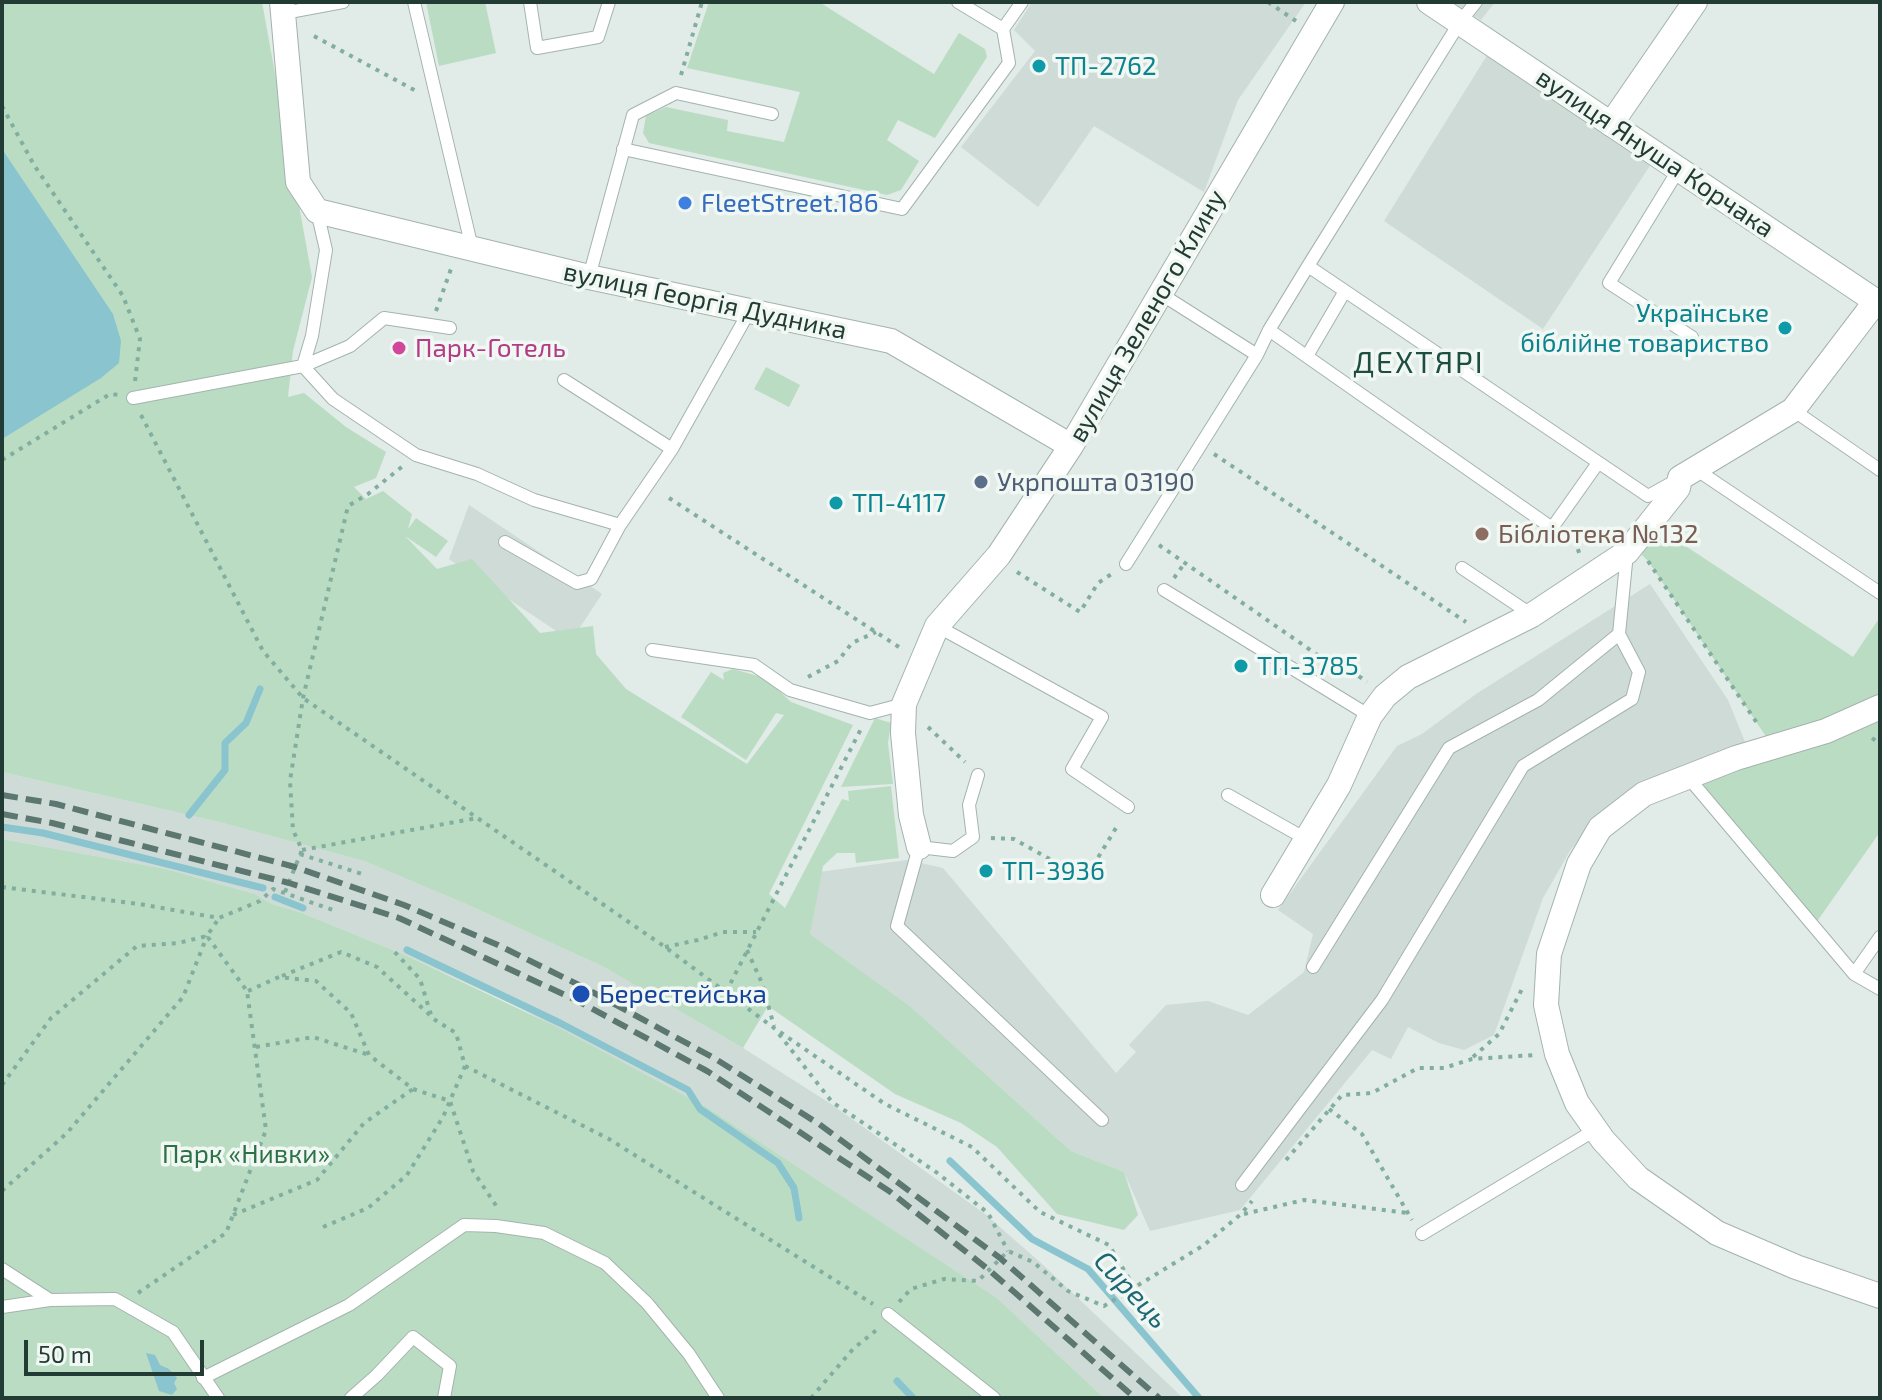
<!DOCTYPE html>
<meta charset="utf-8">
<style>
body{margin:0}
#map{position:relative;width:1882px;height:1400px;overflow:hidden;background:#e1ebe7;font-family:"Exo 2",sans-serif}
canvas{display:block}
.frame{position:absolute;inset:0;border:4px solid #223b34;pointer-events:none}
.scale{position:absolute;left:24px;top:1340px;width:180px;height:36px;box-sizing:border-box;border:4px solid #223b34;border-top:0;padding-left:10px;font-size:24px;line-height:28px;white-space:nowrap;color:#223b34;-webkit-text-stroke:6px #f1f8f4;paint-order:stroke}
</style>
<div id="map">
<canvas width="1882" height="1400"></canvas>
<div class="frame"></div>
<div class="scale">50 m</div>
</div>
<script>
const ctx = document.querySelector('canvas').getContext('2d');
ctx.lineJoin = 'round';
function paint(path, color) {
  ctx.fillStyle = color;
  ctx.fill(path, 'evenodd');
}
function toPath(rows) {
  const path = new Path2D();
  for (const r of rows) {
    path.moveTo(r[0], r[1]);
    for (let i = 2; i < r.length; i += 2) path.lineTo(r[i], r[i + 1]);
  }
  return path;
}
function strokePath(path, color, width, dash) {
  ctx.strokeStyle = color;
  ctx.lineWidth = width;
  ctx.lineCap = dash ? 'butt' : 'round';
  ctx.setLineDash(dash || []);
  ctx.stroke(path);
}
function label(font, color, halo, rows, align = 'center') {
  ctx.font = font + ' "Exo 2",sans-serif';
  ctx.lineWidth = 7;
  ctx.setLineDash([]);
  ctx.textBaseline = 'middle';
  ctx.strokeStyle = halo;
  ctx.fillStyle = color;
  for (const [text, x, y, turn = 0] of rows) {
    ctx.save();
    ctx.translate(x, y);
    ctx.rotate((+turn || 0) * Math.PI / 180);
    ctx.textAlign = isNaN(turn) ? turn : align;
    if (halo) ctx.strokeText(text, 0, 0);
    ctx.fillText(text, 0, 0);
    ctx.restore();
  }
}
paint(toPath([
 [1032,2,1306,2,1238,100,1204,192,1094,126,1038,207,961,147,1035,51,1014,30],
 [1452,2,1495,2,1481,20],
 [1491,49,1655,158,1543,329,1384,221],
 [469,505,602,594,571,641,449,559],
 [1650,584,1728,700,1748,749,1619,800,1571,849,1543,898,1494,1035,1464,1050,1439,1043,1408,1027,1391,1059,1372,1050,1240,1210,1150,1231,1124,1172,1071,1151,910,1006,810,934,819,872,907,860,943,868,1116,1073,1136,1052,1129,1045,1166,1005,1208,1001,1248,1015,1304,972,1313,934,1278,910,1397,746,1422,734,1476,694],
 [2,772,219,822,364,861,466,904,602,966,743,1048,831,1104,985,1214,1041,1263,1183,1398,1104,1398,997,1298,708,1108,516,1006,405,955,302,913,272,904,255,894,166,869,2,839]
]), '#cfdbd6');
paint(toPath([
 [2,2,262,2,312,277,293,351,288,397,304,393,346,427,386,452,376,478,354,487,366,499,383,491,412,514,408,529,416,518,448,541,436,557,405,536,437,569,472,559,540,633,593,626,596,654,626,689,747,764,784,715,776,713,746,760,681,717,711,672,724,680,723,673,733,669,765,678,791,702,853,725,769,894,785,908,842,799,849,801,848,791,891,786,899,858,856,863,855,853,837,853,823,866,810,934,910,1006,1071,1151,1124,1172,1138,1215,1124,1230,1057,1214,997,1147,961,1123,895,1094,768,1006,743,1048,602,966,466,904,364,861,219,822,2,772],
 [426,2,485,2,496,53,439,66],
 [709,2,819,2,934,74,959,33,985,49,987,57,935,138,898,120,887,140,919,161,901,190,887,195,649,143,643,133,646,116,666,107,728,120,727,131,784,142,800,92,687,68],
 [766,367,800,385,789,407,754,389],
 [1651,523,1853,657,1880,617,1880,832,1813,927,1687,776,1773,747,1648,561,1632,545],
 [875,718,891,723,888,743,893,784,841,787],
 [2,839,166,869,255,894,272,904,302,913,405,955,557,1027,708,1108,997,1298,1104,1398,2,1398]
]), '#badcc3');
paint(toPath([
 [2,149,113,314,121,341,119,363,101,378,2,439],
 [146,1353,155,1355,160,1365,169,1369,177,1378,174,1383,177,1389,172,1395,159,1391]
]), '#8ac4cf');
strokePath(toPath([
 [189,815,225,770,225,743,246,723,260,689],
 [2,827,43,833,263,888],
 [275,897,303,908],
 [407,950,560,1023,688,1090,700,1109,778,1163,794,1188,799,1218],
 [950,1161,1032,1239,1088,1269,1199,1398],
 [897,1381,913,1398]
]), '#8ac4cf', 7);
const service = toPath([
 [414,2,472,248],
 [530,2,537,48,598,37,609,2],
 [958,2,1003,29],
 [284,13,343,2],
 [623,149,902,209,1009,63,1003,29,1022,2],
 [1679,169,1609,283,1692,337],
 [317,211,326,250,312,336,303,366,333,399,416,455,477,474,534,500,620,525,672,449,750,310],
 [1308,266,1648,496,1675,481],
 [589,277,633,115,676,93,772,114],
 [1269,330,1552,528,1598,463],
 [1257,355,1269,330,1308,266,1460,22,1476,2],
 [1307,356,1345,291],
 [564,380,672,449],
 [133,398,303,366,350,346,384,318,450,328],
 [1793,410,1880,470],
 [1694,468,1880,593],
 [505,542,577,583,591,579,620,525],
 [1126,564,1257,355,1161,294],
 [1462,568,1532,615],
 [1164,590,1370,716],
 [937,626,1102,717,1072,769,1128,807],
 [652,650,754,665,790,690,870,713,904,704],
 [978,775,969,805,973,837,953,851,919,847,897,926,1102,1120],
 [1687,776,1854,974,1880,989],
 [1228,795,1306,839],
 [1313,967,1449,748,1538,700,1619,634,1627,553],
 [1854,974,1880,937],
 [1242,1185,1382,1000,1523,766,1632,699,1639,672,1619,634],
 [1422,1234,1595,1130],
 [2,1269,50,1300],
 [2,1307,50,1300,115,1299,173,1332,218,1398],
 [888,1314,994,1398],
 [203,1378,349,1305,464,1225,496,1226,544,1233,605,1263,647,1303,689,1354,718,1398],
 [351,1398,377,1375,413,1337,450,1366,444,1398]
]);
const minor = toPath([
 [282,2,298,182,317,211,589,277,891,341,1071,446],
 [1611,124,1695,2],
 [1880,707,1826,731,1736,758,1644,794,1600,828,1579,864,1549,954,1546,1005,1557,1054,1577,1103,1603,1140,1638,1178,1717,1233,1796,1267,1880,1296],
 [919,847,911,815,903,733,904,704,937,626,999,555,1071,446,1332,2],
 [1273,895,1339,785,1370,716,1385,696,1408,677,1532,615,1627,552,1678,488,1680,478,1793,410,1876,301]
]);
const tertiary = toPath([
 [1429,2,1880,304]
]);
strokePath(service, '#a4b3ae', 14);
strokePath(minor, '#a4b3ae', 26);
strokePath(tertiary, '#a4b3ae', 26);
strokePath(toPath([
 [1268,2,1296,21],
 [314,36,418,92],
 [681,75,702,2],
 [2,106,34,165,123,296,140,339,135,381],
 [436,311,452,266],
 [141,415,263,651,303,698,665,947,774,1028,885,1104,972,1147,1040,1212,1109,1245,1134,1287],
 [1214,454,1466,622],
 [2,460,110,394,119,395],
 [669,498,902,649],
 [1572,530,1580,556],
 [1159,545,1319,656,1336,660,1367,682],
 [1648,561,1759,726],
 [1017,572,1080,612,1098,583,1113,573],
 [1174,578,1184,564],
 [808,677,838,661,852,643,876,632],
 [928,727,965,762],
 [1872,738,1880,744],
 [991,838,1014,839,1085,879,1119,823],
 [302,850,477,818],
 [300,854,362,874],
 [2,887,139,904,219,918,260,901,273,889,333,910],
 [285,892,302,850,293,830,290,781,303,698,348,506,368,494,403,466],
 [665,947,698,940,723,932,756,932],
 [747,950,762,983,774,1026],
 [282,976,341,952,377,967,431,1016],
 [248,991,279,977,316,981,351,1013,369,1055,413,1089,450,1101,473,1171,499,1210],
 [726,992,862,727],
 [779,1034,832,1102,936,1172,988,1213,1008,1251],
 [256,1047,313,1037,369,1055],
 [1473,1057,1499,1034,1523,987],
 [465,1066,609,1139,873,1304],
 [2,1085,51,1018,137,946,178,943,207,936,219,918],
 [1329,1109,1362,1134,1412,1220],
 [1286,1160,1342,1095,1372,1093,1418,1068,1444,1068,1472,1059,1535,1055],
 [2,1191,67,1133,183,997,207,936],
 [1244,1214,1304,1200,1407,1213],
 [233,1215,317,1180,364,1123,413,1089],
 [323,1227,368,1208,407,1175,443,1117,465,1066,456,1033,432,1018,420,979,391,948],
 [138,1293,226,1233,266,1130,247,991,207,936],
 [899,1302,911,1289,944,1279,978,1281,1008,1251,1033,1262,1068,1291,1104,1306,1204,1245,1241,1214,1252,1201],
 [811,1398,853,1349,879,1328]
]), '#82aea0', 4, [4, 6]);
strokePath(service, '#fff', 12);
strokePath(minor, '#fff', 24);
strokePath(tertiary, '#fff', 24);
strokePath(toPath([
 [2,795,56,804,295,867,404,905,498,945,583,987,714,1058,819,1124,1000,1258,1159,1398],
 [2,814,52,823,289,883,399,918,578,1001,707,1071,889,1191,989,1270,1135,1398]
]), '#5c7770', 6, [16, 8]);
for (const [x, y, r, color] of [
 [1039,66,8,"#0f9aa8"],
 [685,203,8,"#3f7fe0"],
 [1785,328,8,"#0f9aa8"],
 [399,348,8,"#d1479c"],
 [981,482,8,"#5c6f8a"],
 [836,503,8,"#0f9aa8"],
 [1482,534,8,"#8d6e63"],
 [1241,666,8,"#0f9aa8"],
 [986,871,8,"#0f9aa8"],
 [581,994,10,"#1a4fb4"]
]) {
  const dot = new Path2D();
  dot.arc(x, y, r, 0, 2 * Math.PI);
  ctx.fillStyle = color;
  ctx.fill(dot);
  strokePath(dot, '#f1f8f4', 3);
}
label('26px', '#0d838f', '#f1f8f4', [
 ["ТП-2762",1055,66],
 ["Українське",1769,313,"right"],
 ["біблійне товариство",1769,343,"right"],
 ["ТП-4117",852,503],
 ["ТП-3785",1257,666],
 ["ТП-3936",1002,871]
], 'left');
label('26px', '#223b34', '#f1f8f4', [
 ["вулиця Януша Корчака",1655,153,34],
 ["вулиця Георгія Дудника",705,301,12],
 ["вулиця Зеленого Клину",1147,316,-60]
]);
label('26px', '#366cbe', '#f1f8f4', [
 ["FleetStreet.186",701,203]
], 'left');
label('26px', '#b23c85', '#f1f8f4', [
 ["Парк-Готель",415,348]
], 'left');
label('26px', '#4e5e75', '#f1f8f4', [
 ["Укрпошта 03190",997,482]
], 'left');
label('26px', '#785e54', '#f1f8f4', [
 ["Бібліотека №132",1498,534]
], 'left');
label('26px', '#164399', '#f1f8f4', [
 ["Берестейська",599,994]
], 'left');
label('26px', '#2d7147', '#f1f8f4', [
 ["Парк «Нивки»",246,1154]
]);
label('italic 28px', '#1e6775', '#f1f8f4', [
 ["Сирець",1131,1290,47]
]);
ctx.letterSpacing = '2px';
label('30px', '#1e4d41', '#f1f8f4', [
 ["ДЕХТЯРІ",1419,363]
]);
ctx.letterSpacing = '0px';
</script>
